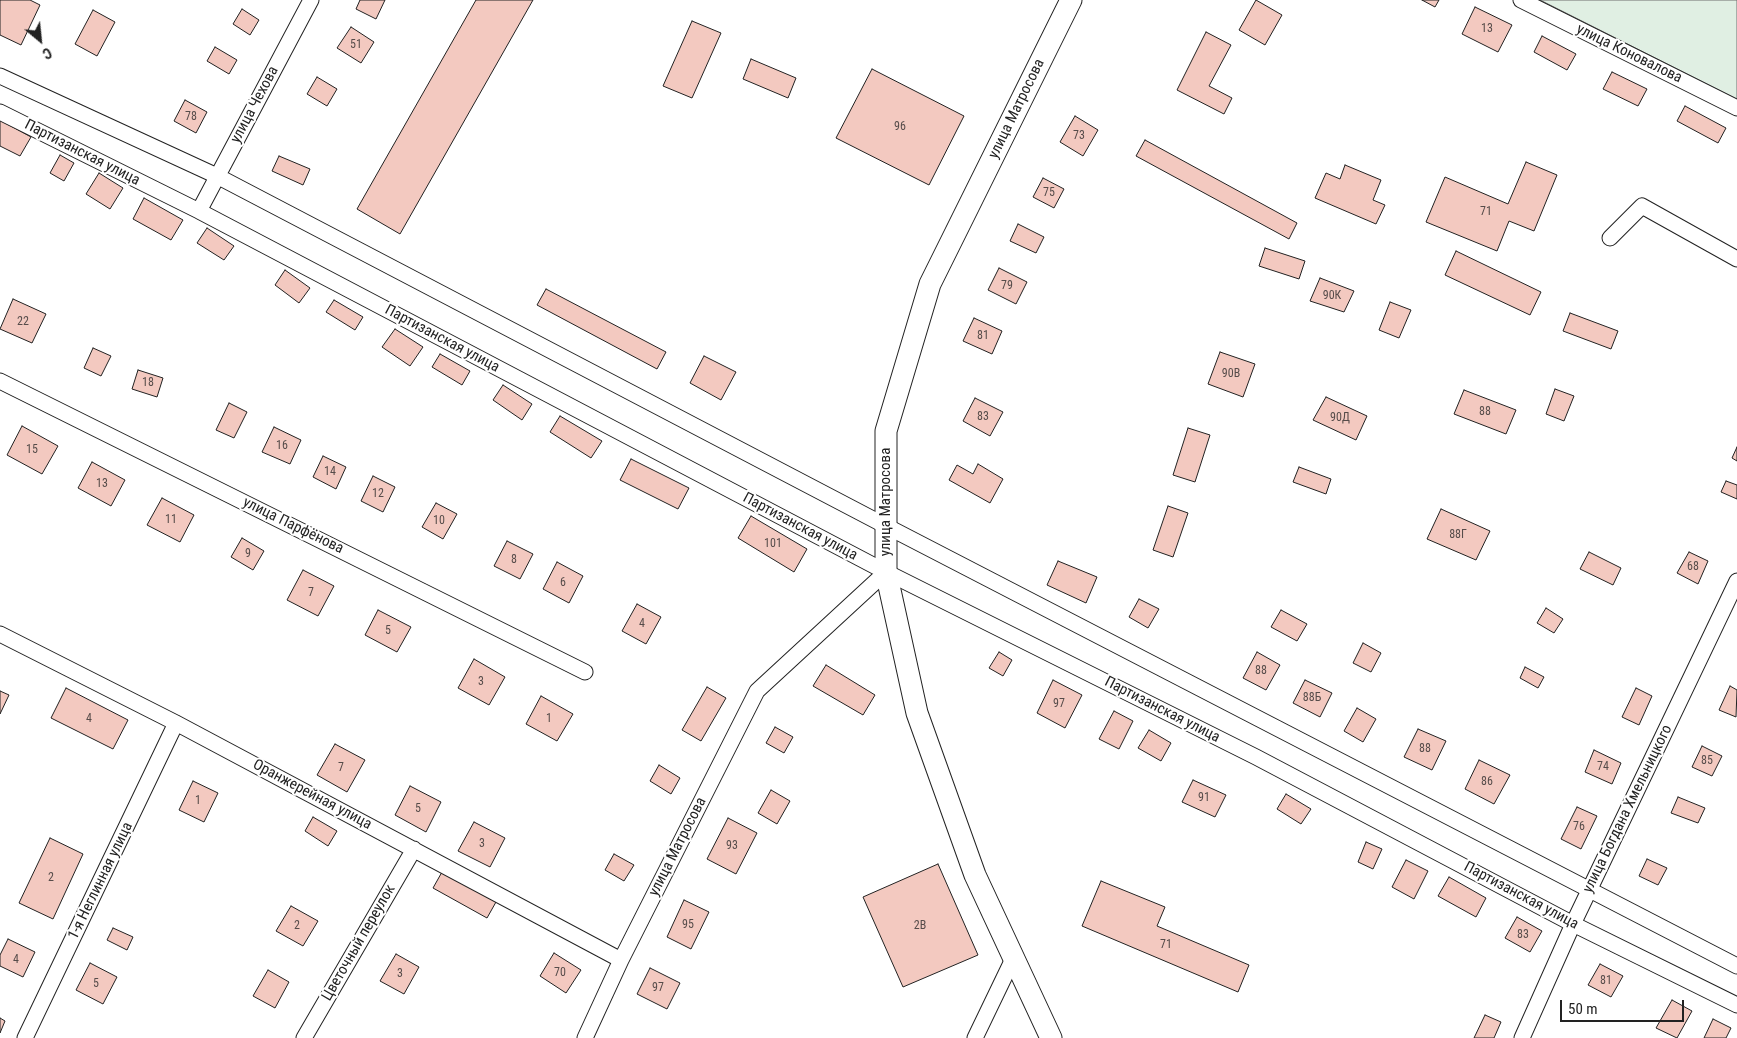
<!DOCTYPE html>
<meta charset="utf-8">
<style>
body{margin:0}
#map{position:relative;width:1737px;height:1038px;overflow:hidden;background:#fff;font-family:"Roboto Condensed",sans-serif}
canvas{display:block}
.north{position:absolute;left:15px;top:15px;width:50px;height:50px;-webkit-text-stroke:4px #fff;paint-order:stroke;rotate:152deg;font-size:14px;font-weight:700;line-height:20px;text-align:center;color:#222}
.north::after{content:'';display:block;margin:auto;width:18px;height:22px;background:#222;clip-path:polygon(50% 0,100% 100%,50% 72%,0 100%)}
.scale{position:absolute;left:1560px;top:1000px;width:124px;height:22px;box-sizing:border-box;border:2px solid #222;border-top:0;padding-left:6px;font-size:15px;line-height:18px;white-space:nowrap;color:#222;-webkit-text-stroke:4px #fff;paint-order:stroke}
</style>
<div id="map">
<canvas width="1737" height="1038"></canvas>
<div class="north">С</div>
<div class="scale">50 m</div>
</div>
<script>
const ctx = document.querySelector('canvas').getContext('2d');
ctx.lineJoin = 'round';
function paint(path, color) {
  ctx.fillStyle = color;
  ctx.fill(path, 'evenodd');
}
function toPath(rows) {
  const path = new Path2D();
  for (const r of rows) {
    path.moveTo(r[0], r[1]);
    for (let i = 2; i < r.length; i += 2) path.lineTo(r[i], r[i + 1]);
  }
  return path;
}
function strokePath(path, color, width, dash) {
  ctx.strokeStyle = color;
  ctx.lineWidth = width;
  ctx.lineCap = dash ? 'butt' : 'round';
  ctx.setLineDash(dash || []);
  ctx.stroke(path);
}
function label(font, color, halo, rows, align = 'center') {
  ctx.font = font + ' "Roboto Condensed",sans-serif';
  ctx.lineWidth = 4;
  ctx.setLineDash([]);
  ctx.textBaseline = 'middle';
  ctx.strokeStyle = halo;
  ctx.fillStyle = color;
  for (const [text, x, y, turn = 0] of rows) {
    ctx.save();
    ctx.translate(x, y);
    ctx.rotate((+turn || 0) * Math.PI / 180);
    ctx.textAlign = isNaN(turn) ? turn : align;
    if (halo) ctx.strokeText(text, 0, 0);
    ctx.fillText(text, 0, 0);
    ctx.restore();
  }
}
const green = toPath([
 [1540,0,1737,0,1737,99,1540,0]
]);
paint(green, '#e0efe3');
strokePath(green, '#6f6f6f', 1);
const building = toPath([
 [0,0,30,0,40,5,21,45,0,35,0,0],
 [360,0,385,0,376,19,356,9,360,0],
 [476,0,533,0,400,234,357,209,476,0],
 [1256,0,1282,15,1265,45,1239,30,1256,0],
 [1422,0,1439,0,1435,7,1422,0],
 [1475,7,1512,25,1498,52,1462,34,1475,7],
 [242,9,259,20,250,35,233,24,242,9],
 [93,10,115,22,97,56,75,44,93,10],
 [692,21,721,33,692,98,663,86,692,21],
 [351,27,374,42,361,63,337,48,351,27],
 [1206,32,1231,45,1209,86,1232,98,1224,114,1177,90,1206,32],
 [1542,36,1576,54,1567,70,1534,52,1542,36],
 [215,47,237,60,229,74,207,61,215,47],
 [751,59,796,78,788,98,743,79,751,59],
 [872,69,964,116,929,185,836,138,872,69],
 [1612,72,1647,89,1638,106,1603,89,1612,72],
 [317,77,337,89,327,106,307,94,317,77],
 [185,100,207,112,196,133,174,121,185,100],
 [1685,106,1726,128,1718,143,1677,121,1685,106],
 [1075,116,1098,130,1083,156,1060,142,1075,116],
 [0,120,31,137,20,156,0,146,0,120],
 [1145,140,1297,223,1289,239,1136,156,1145,140],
 [60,155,74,163,64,181,50,173,60,155],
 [279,156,310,169,303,185,272,171,279,156],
 [1526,162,1557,175,1534,231,1509,221,1497,251,1426,222,1445,177,1508,204,1526,162],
 [1345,165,1381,180,1373,200,1385,205,1376,224,1315,198,1326,173,1340,179,1345,165],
 [99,173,123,188,110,209,86,194,99,173],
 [1043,178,1064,189,1054,208,1033,197,1043,178],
 [144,198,183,220,171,240,133,219,144,198],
 [1018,224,1044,237,1036,253,1010,241,1018,224],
 [207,228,234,246,224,260,197,243,207,228],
 [1265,248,1305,261,1299,279,1259,266,1265,248],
 [1456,251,1541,292,1530,315,1445,275,1456,251],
 [999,268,1027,282,1016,304,988,290,999,268],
 [285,270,310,288,299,303,275,285,285,270],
 [1320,278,1354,291,1344,312,1310,301,1320,278],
 [546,289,666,352,657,369,537,305,546,289],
 [13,299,46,314,32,343,0,329,13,299],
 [334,300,363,317,355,330,326,312,334,300],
 [1390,302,1411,310,1399,338,1379,330,1390,302],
 [1570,313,1618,331,1611,349,1563,331,1570,313],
 [974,318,1002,331,992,354,963,341,974,318],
 [395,329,423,347,410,366,382,347,395,329],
 [93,348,111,356,101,376,84,368,93,348],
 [1220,352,1255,364,1243,397,1208,384,1220,352],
 [440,354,470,371,462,385,432,367,440,354],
 [704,356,736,372,721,400,690,383,704,356],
 [138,370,163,378,157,397,132,389,138,370],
 [503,385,532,404,522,420,493,400,503,385],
 [1555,389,1574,396,1564,421,1546,414,1555,389],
 [1464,390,1516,410,1506,434,1454,414,1464,390],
 [1326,397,1367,416,1356,440,1313,420,1326,397],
 [975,398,1003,412,990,436,963,421,975,398],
 [229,403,247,412,234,438,216,430,229,403],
 [560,416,602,441,591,458,550,432,560,416],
 [22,426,58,446,42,474,7,455,22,426],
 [274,427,301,440,290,464,262,452,274,427],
 [1188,428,1210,435,1195,482,1173,475,1188,428],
 [1737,447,1737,461,1732,458,1737,447],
 [323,456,346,467,336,489,313,477,323,456],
 [631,459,689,488,678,509,620,480,631,459],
 [92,462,125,480,111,506,78,488,92,462],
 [978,464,1003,479,990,503,949,480,957,465,973,474,978,464],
 [1299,467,1331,479,1326,494,1293,482,1299,467],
 [373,476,395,487,383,512,361,501,373,476],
 [1726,481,1737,485,1737,499,1721,492,1726,481],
 [162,498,194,515,180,542,147,525,162,498],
 [436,503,457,514,443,539,422,527,436,503],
 [1168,506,1188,513,1173,557,1153,550,1168,506],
 [1441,509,1490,531,1476,560,1427,539,1441,509],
 [751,516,807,549,794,572,738,538,751,516],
 [242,538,264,551,253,570,231,557,242,538],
 [507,541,533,554,520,579,494,566,507,541],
 [1589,552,1621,568,1613,585,1580,569,1589,552],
 [1689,552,1708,561,1698,584,1677,573,1689,552],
 [1058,561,1097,577,1086,603,1047,585,1058,561],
 [557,562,583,576,569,603,543,589,557,562],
 [303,570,334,586,318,616,287,600,303,570],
 [1139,599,1159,609,1148,628,1129,617,1139,599],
 [637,604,661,617,646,644,622,631,637,604],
 [1546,608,1563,619,1554,633,1537,623,1546,608],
 [378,610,411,627,397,652,365,635,378,610],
 [1281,610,1307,624,1297,641,1271,627,1281,610],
 [1363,643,1381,653,1371,672,1353,663,1363,643],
 [999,652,1012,660,1003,676,989,668,999,652],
 [1257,652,1280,665,1266,690,1243,678,1257,652],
 [474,659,505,677,489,705,458,688,474,659],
 [826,665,875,695,863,715,813,686,826,665],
 [1525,667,1544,677,1538,688,1520,678,1525,667],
 [1053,680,1082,695,1065,728,1037,713,1053,680],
 [1305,680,1332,693,1320,717,1293,703,1305,680],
 [1730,686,1737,690,1736,717,1719,710,1730,686],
 [707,687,726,698,701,741,682,730,707,687],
 [66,688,128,720,113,749,51,718,66,688],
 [1636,688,1652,696,1639,725,1622,717,1636,688],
 [0,691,9,695,0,714,0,691],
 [541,696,573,714,557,741,526,724,541,696],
 [1357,708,1376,719,1363,742,1344,731,1357,708],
 [1114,711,1133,721,1119,749,1099,739,1114,711],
 [775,727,793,737,784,753,766,743,775,727],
 [1418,729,1446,741,1432,770,1404,757,1418,729],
 [1149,730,1171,743,1161,761,1138,748,1149,730],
 [335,744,365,760,347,792,317,775,335,744],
 [1702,746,1722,756,1712,776,1692,767,1702,746],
 [1594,750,1621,763,1612,784,1585,772,1594,750],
 [1479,760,1510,775,1494,804,1465,789,1479,760],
 [659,765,680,778,671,794,650,781,659,765],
 [1193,780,1226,795,1215,817,1182,802,1193,780],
 [193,781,218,793,204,822,179,810,193,781],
 [410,786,441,802,426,832,395,815,410,786],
 [771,790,790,801,777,824,758,813,771,790],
 [1286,794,1311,809,1301,824,1277,809,1286,794],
 [1678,797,1705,808,1698,823,1671,813,1678,797],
 [1577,807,1597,816,1581,849,1561,839,1577,807],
 [313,817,337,831,328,846,305,831,313,817],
 [728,818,757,833,736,874,707,859,728,818],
 [474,822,505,838,490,867,458,851,474,822],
 [50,838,83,854,53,919,19,903,50,838],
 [1366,842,1382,849,1373,869,1358,862,1366,842],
 [614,854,634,865,624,881,605,870,614,854],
 [1647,859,1667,868,1658,885,1639,876,1647,859],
 [1406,860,1428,871,1414,899,1392,887,1406,860],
 [938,864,978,955,903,987,863,897,938,864],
 [442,872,496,902,487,918,433,888,442,872],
 [1449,877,1486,898,1476,917,1438,896,1449,877],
 [1101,881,1165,907,1157,926,1249,965,1238,992,1082,926,1101,881],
 [684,900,709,912,691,949,667,937,684,900],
 [291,906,318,921,303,946,276,931,291,906],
 [1517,917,1542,931,1530,952,1505,938,1517,917],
 [113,928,133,937,127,950,107,940,113,928],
 [8,939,35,952,23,977,0,966,0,955,8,939],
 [554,953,581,970,566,993,540,976,554,953],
 [396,954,419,967,404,994,380,981,396,954],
 [90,963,117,977,103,1004,76,990,90,963],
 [1600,964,1623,976,1611,997,1588,985,1600,964],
 [650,968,680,983,667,1009,637,994,650,968],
 [268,970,289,982,275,1008,253,996,268,970],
 [1672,1000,1692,1011,1677,1038,1656,1028,1672,1000],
 [1485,1015,1501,1022,1494,1038,1474,1038,1485,1015],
 [0,1018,5,1021,0,1033,0,1018],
 [1713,1019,1731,1028,1726,1038,1704,1038,1713,1019]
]);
paint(building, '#f3c9c0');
strokePath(building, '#222', 1);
const minor = toPath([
 [1521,0,1737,108],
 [0,76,217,176,886,526,1737,966],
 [0,112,199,211,886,572,1256,757,1573,924,1737,1005],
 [199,211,311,0],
 [1610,238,1642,206,1737,259],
 [0,381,585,672],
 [0,634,176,723,621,960],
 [25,1038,176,723],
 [304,1038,414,849],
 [585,1038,621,960,757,691,886,572],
 [975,1038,1013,959],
 [1522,1038,1573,924,1737,581]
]);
const secondary = toPath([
 [1051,1038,975,875,917,713,886,572,886,431,930,284,1071,0]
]);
strokePath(minor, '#222', 17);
strokePath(secondary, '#222', 23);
strokePath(minor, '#fff', 15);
strokePath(secondary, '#fff', 21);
label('12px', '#564c4a', null, [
 ["13",1487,29],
 ["51",356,45],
 ["78",191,117],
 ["96",900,127],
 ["73",1079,136],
 ["75",1049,193],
 ["71",1486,212],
 ["79",1007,286],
 ["90К",1332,296],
 ["22",23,322],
 ["81",983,336],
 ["90В",1231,374],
 ["18",148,383],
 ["88",1485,412],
 ["83",983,417],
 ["90Д",1340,418],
 ["16",282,446],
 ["15",32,450],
 ["14",330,472],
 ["13",102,484],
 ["12",378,494],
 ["11",171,520],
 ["10",439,521],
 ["88Г",1458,535],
 ["101",773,544],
 ["9",248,554],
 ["8",514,560],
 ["68",1693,567],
 ["6",563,583],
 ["7",311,593],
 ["4",642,624],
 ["5",388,631],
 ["88",1261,671],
 ["3",481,682],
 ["88Б",1312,698],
 ["97",1059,704],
 ["4",89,719],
 ["1",549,719],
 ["88",1425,749],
 ["85",1707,761],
 ["74",1603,767],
 ["7",341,768],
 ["86",1487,782],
 ["91",1204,798],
 ["1",198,801],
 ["5",418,809],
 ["76",1579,827],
 ["3",482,844],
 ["93",732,846],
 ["2",51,878],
 ["95",688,925],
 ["2",297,926],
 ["2В",920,926],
 ["83",1523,935],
 ["71",1166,945],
 ["4",16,960],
 ["70",560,973],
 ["3",400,974],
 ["81",1606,981],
 ["5",96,984],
 ["97",658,988]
]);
label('15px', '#222', '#fff', [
 ["улица Коновалова",1629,54,26],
 ["улица Чехова",255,105,-62],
 ["улица Матросова",1017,109,-64],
 ["Партизанская улица",82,153,27],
 ["Партизанская улица",442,339,28],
 ["улица Матросова",886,502,-90],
 ["улица Парфёнова",293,526,26],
 ["Партизанская улица",800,527,28],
 ["Партизанская улица",1162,710,27],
 ["Оранжерейная улица",312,795,28],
 ["улица Богдана Хмельницкого",1628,809,-64],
 ["улица Матросова",678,847,-63],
 ["1-я Неглинная улица",101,881,-64],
 ["Партизанская улица",1521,896,28],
 ["Цветочный переулок",359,943,-60]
]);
</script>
